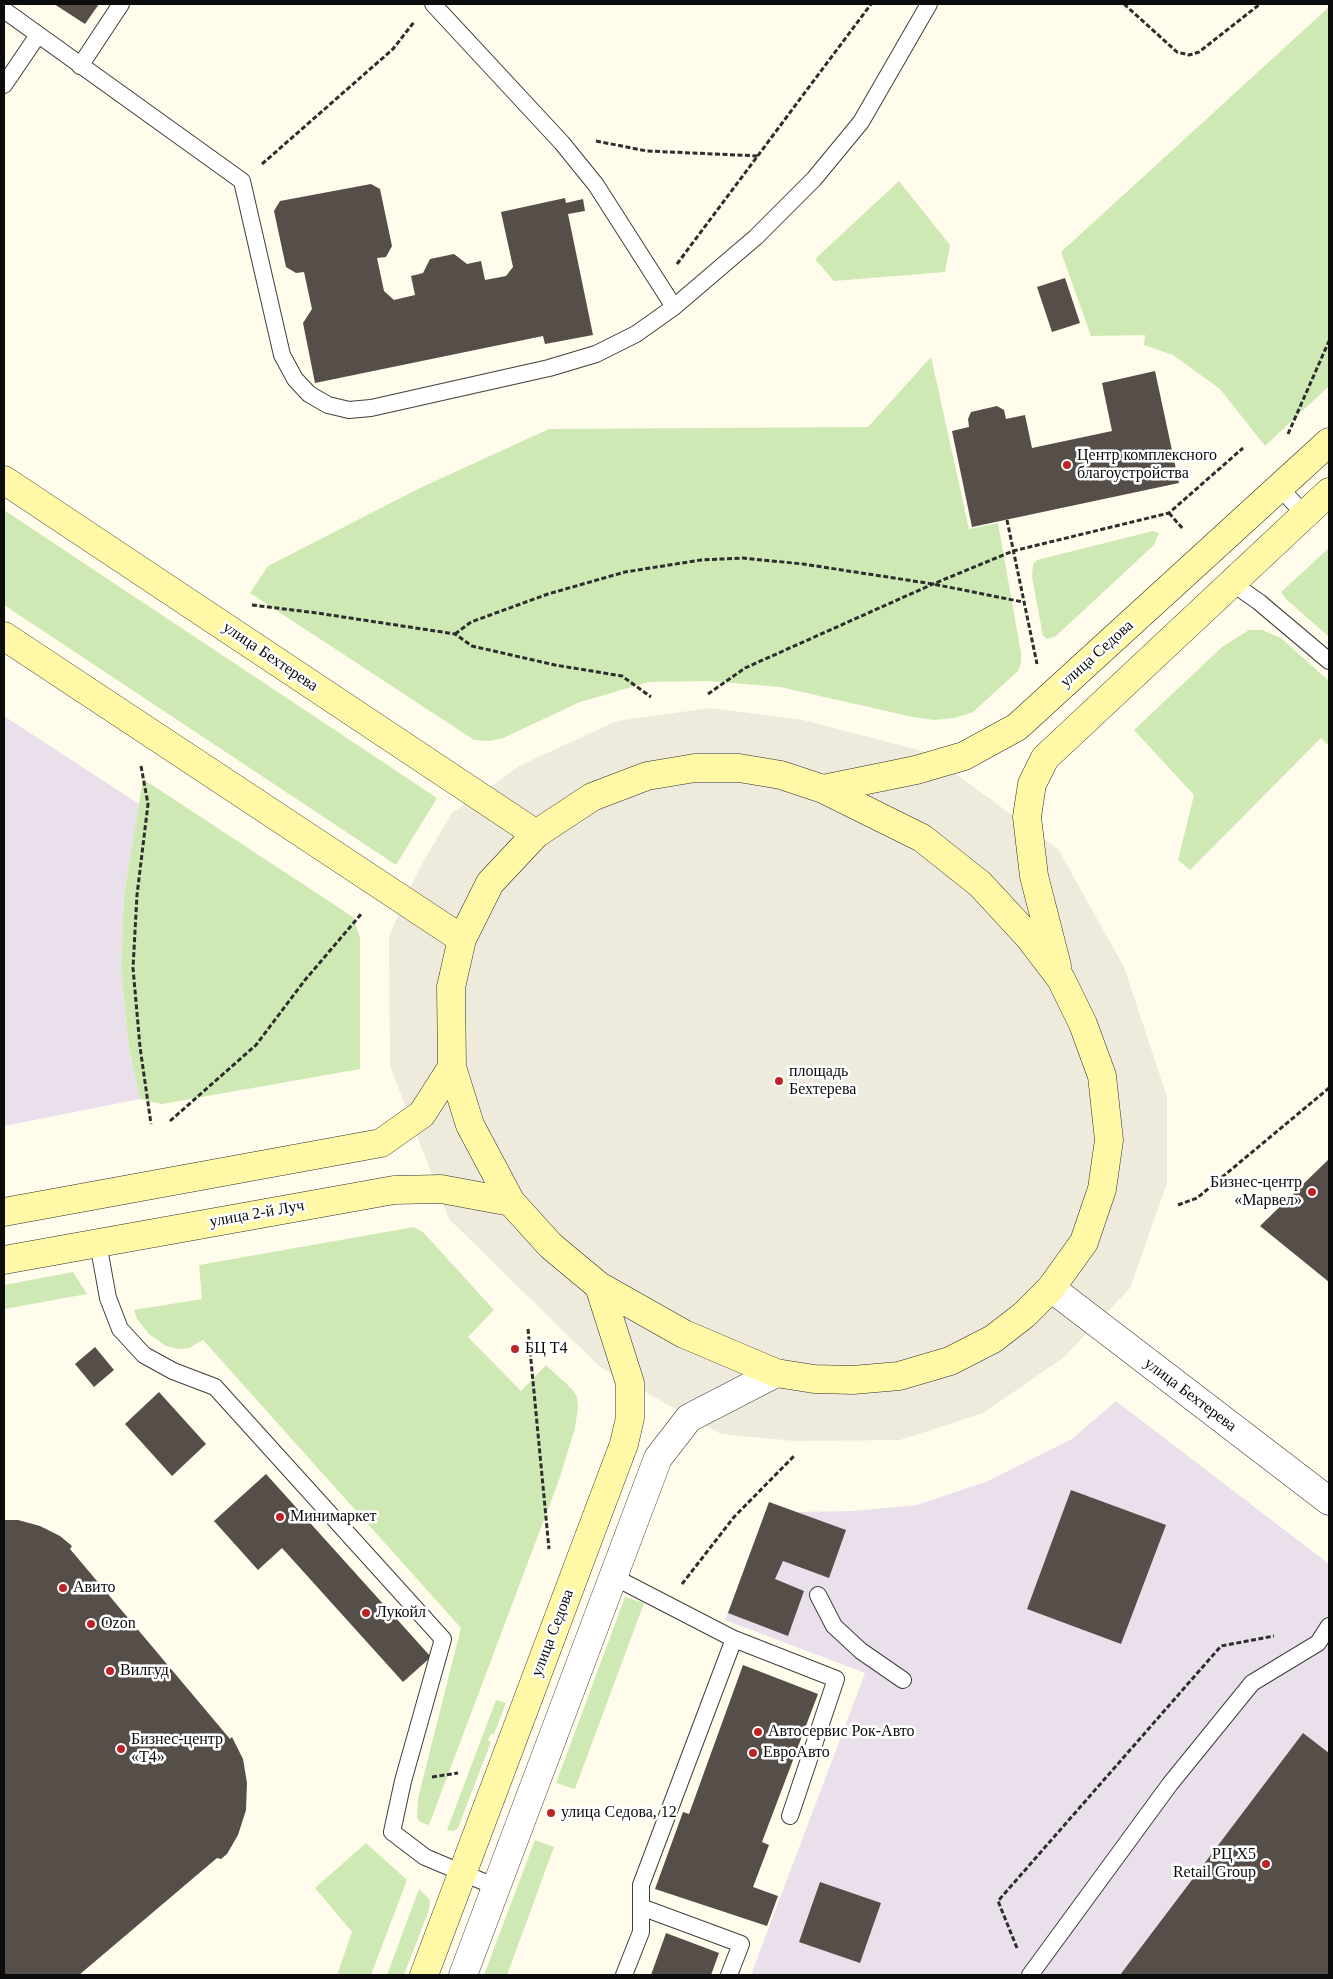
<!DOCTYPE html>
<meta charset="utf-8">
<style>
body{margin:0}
#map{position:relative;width:1333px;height:1979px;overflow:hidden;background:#fffcec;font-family:Georgia,serif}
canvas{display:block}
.frame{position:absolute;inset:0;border:5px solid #0c0c0c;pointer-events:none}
</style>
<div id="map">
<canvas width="1333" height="1979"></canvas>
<div class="frame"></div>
</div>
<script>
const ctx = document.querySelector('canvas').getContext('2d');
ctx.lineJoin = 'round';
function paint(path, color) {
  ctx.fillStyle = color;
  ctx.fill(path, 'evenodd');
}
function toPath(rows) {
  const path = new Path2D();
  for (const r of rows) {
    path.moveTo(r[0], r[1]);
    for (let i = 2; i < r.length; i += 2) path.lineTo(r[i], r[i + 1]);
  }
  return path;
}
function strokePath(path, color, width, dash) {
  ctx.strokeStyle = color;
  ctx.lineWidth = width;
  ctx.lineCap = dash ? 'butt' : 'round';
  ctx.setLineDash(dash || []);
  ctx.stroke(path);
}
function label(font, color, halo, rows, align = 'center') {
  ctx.font = font + ' Georgia,serif';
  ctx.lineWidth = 5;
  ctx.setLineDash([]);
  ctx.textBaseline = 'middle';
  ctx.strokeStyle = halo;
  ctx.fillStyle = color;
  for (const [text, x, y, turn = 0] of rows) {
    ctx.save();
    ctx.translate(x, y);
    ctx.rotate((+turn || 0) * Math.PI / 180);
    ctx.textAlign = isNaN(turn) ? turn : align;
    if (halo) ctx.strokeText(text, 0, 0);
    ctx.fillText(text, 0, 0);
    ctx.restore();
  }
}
paint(toPath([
 [4,716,139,804,124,895,121,969,129,1048,140,1099,4,1126],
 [1116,1401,1329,1564,1329,1975,751,1975,865,1673,725,1620,769,1502,797,1512,853,1511,917,1505,988,1481,1072,1439]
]), '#eae0eb');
paint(toPath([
 [1329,7,1329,386,1265,446,1220,389,1173,355,1144,345,1145,335,1091,336,1061,252],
 [899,181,950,245,945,272,834,281,815,259],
 [931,357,969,529,998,523,1021,653,1021,663,1018,671,973,712,955,718,934,720,913,717,780,687,708,681,649,682,580,702,503,738,489,741,474,740,250,593,268,566,420,488,549,429,868,427],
 [4,510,437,798,396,865,4,605],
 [1153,531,1159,533,1154,545,1056,636,1047,639,1043,636,1032,577,1033,564,1037,560],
 [1329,548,1329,637,1286,599,1281,592],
 [1249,630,1262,630,1281,638,1329,681,1329,746,1321,738,1190,870,1178,860,1194,795,1134,730,1222,647],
 [143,779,353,917,360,938,360,1069,162,1104,140,1099,129,1048,121,969,124,895],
 [414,1227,423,1232,494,1310,468,1337,521,1391,546,1365,572,1389,577,1397,578,1407,575,1428,559,1480,429,1825,420,1822,417,1818,418,1798,461,1628,203,1340,189,1348,178,1349,166,1346,149,1334,137,1319,134,1310,202,1299,199,1265],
 [73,1272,87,1294,4,1309,4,1285],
 [625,1597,644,1603,575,1789,556,1783],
 [496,1700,506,1703,494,1734,491,1734,488,1740,491,1742,458,1828,453,1831,447,1830],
 [535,1840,554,1847,507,1975,484,1975],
 [366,1843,407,1880,371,1975,337,1975,352,1932,315,1888],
 [419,1889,430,1900,429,1910,404,1975,387,1975]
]), '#cfe9b5');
paint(toPath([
 [711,708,803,720,926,752,1058,849,1124,967,1167,1097,1167,1183,1130,1288,1063,1358,983,1413,900,1440,795,1441,721,1434,600,1367,449,1219,390,1066,389,936,419,869,452,813,521,765,617,721]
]), '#eeeadc');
paint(toPath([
 [54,4,99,4,85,24],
 [371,184,380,189,392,246,386,257,377,258,384,291,394,300,415,295,411,276,423,273,430,259,454,254,467,264,481,261,485,280,506,276,513,267,501,212,565,198,566,203,583,199,585,211,568,214,593,335,545,344,543,336,315,383,303,323,312,309,304,272,296,273,286,267,274,211,280,201],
 [1065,278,1080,323,1052,332,1037,287],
 [1155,371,1179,483,972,527,952,431,969,427,968,419,971,412,997,406,1004,410,1006,419,1025,415,1032,448,1112,431,1102,383],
 [1329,1159,1329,1282,1260,1226],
 [95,1347,114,1370,94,1387,75,1364],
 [159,1392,206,1444,172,1476,125,1424],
 [266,1474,431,1657,403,1682,282,1548,258,1570,214,1521],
 [1071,1490,1166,1525,1121,1644,1027,1609],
 [769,1502,846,1530,829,1578,783,1561,775,1579,804,1591,788,1636,728,1613],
 [4,1520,18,1520,40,1526,60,1536,72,1546,70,1549,230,1739,232,1737,243,1759,247,1783,246,1810,238,1835,227,1854,221,1859,217,1858,79,1975,4,1975],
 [743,1665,818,1694,762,1842,769,1845,753,1887,778,1896,767,1926,655,1889,683,1812,689,1814],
 [1303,1733,1329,1753,1329,1975,1120,1975],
 [820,1882,881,1903,860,1963,799,1942],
 [666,1933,719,1953,711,1975,651,1975]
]), '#554e49');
const lane = toPath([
 [433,4,562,143,596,185,674,307,756,237,814,179,861,122,929,4],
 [4,10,242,181,282,355,295,379,309,394,328,405,349,410,371,408,549,368,596,354,636,334,674,307],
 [80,66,121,4],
 [4,85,38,35],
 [1280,488,1305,515],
 [1232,583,1259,602,1329,661],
 [98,1243,108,1298,120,1329,144,1355,173,1371,215,1387,443,1639,403,1781,392,1832,425,1857,496,1887],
 [614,1577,734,1639,836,1679,790,1816],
 [818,1595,834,1626,861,1651,903,1680],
 [641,1907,741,1944,729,1975],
 [624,1975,641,1932,641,1885,734,1639],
 [1030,1975,1170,1784,1252,1683,1318,1643,1329,1626]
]);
const street = toPath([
 [1051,1288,1329,1501],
 [463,1975,658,1458,689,1418,776,1373]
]);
const secondary = toPath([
 [4,480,536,834],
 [4,636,462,939],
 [695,768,739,768,781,775,823,789,922,838,980,884,1029,937,1061,979,1083,1024,1102,1076,1109,1140,1102,1189,1084,1242,1051,1288,1024,1315,993,1339,950,1361,899,1376,853,1380,814,1379,776,1373,684,1334,599,1286,551,1246,511,1202,470,1125,452,1067,451,987,462,939,490,883,536,834,592,797,647,776,695,768],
 [823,789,916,770,964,756,1017,727,1329,442],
 [1057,966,1034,876,1027,817,1032,784,1045,758,1329,492],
 [4,1212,381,1143,422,1114,452,1067],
 [4,1260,394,1190,441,1189,511,1202],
 [424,1975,624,1444,630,1418,630,1383,599,1286]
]);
strokePath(lane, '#3f3f3f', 18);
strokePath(street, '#3f3f3f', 29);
strokePath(secondary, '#2e2e2e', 29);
strokePath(toPath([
 [1124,4,1177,52,1189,55,1199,52,1260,4],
 [596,141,647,151,759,156],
 [262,164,393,49,414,22],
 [677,264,871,4],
 [1288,434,1329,341],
 [1169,513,1183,529],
 [1007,520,1037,664],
 [252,605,317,613,455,634,472,646,555,665,622,676,651,697],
 [455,634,471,622,548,594,625,572,701,560,743,558,803,564,933,584,1023,602],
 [708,694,745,668,933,584,1013,551,1169,513,1243,448],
 [141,766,148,804,137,895,133,968,140,1047,151,1124],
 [170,1121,256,1045,305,980,362,913],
 [1178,1205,1197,1198,1329,1088],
 [528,1329,549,1549],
 [682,1584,734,1517,794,1456],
 [432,1777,458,1773],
 [1017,1948,998,1901,1221,1646,1274,1636]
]), '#2e2e2e', 3, [5, 2.5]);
strokePath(lane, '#fff', 16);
strokePath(street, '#fff', 28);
strokePath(secondary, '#fff8a7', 28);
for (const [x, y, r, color] of [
 [1067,465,5,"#bd2427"],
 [779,1081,5,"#bd2427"],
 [1312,1192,5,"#bd2427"],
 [515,1349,5,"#bd2427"],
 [280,1517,5,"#bd2427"],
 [63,1588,5,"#bd2427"],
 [366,1613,5,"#bd2427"],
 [91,1624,5,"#bd2427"],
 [110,1671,5,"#bd2427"],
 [758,1732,5,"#bd2427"],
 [121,1749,5,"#bd2427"],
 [753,1753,5,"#bd2427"],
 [551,1813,5,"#bd2427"],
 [1266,1864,5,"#bd2427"]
]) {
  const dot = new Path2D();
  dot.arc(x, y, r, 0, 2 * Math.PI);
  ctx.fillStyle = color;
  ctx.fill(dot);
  strokePath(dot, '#fff', 2);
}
label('16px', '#0c0c0c', '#fff', [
 ["Центр комплексного",1077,456],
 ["благоустройства",1077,474],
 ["площадь",789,1072],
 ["Бехтерева",789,1090],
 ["Бизнес-центр",1302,1183,"right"],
 ["«Марвел»",1302,1201,"right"],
 ["БЦ Т4",525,1349],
 ["Минимаркет",290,1517],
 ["Авито",73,1588],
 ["Лукойл",376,1613],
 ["Ozon",101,1624],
 ["Вилгуд",120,1671],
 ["Автосервис Рок-Авто",768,1732],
 ["Бизнес-центр",131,1740],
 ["«Т4»",131,1758],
 ["ЕвроАвто",763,1753],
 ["улица Седова, 12",561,1813],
 ["РЦ X5",1256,1855,"right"],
 ["Retail Group",1256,1873,"right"]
], 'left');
label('16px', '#0c0c0c', '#fff', [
 ["улица Седова",1097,654,-42],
 ["улица Бехтерева",270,657,34],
 ["улица 2-й Луч",257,1214,-10],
 ["улица Бехтерева",1190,1395,37],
 ["улица Седова",553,1633,-69]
]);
</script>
